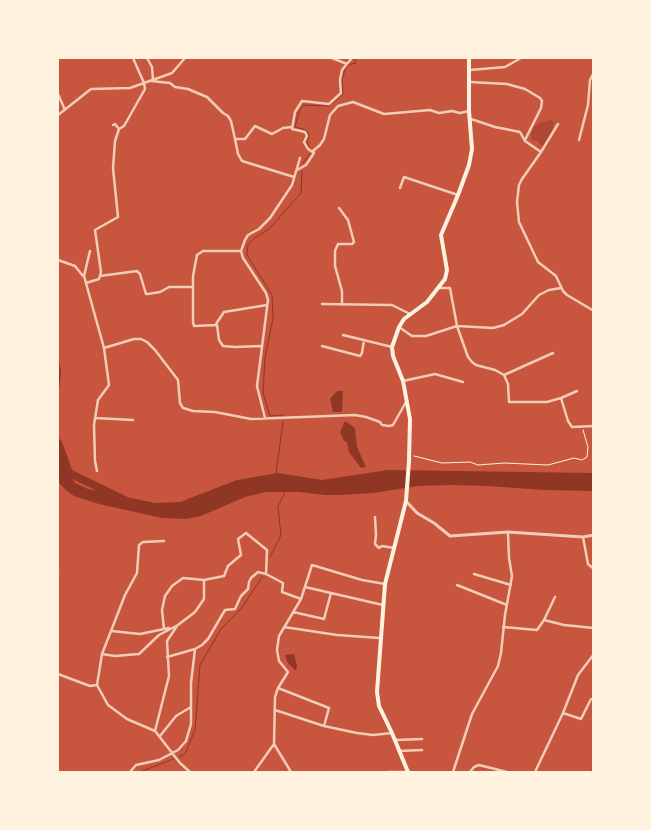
<!DOCTYPE html>
<style>
body{margin:0}
#map{position:relative;width:651px;height:830px;overflow:hidden;background:#c8553d;font-family:"Open Sans",sans-serif}
canvas{display:block}
.frame{position:absolute;inset:0;border:59px solid #fff3e0;pointer-events:none}
</style>
<div id="map">
<canvas width="651" height="830"></canvas>
<div class="frame"></div>
</div>
<script>
const ctx = document.querySelector('canvas').getContext('2d');
ctx.lineJoin = 'round';
function paint(path, color) {
  ctx.fillStyle = color;
  ctx.fill(path, 'evenodd');
}
function toPath(rows) {
  const path = new Path2D();
  for (const r of rows) {
    path.moveTo(r[0], r[1]);
    for (let i = 2; i < r.length; i += 2) path.lineTo(r[i], r[i + 1]);
  }
  return path;
}
function strokePath(path, color, width, dash) {
  ctx.strokeStyle = color;
  ctx.lineWidth = width;
  ctx.lineCap = dash ? 'butt' : 'round';
  ctx.setLineDash(dash || []);
  ctx.stroke(path);
}
paint(toPath([
 [551,120,554,122,551,136,548,145,543,147,536,140,533,141,531,139,531,134,533,128,539,123]
]), '#ae4732');
paint(toPath([
 [58,355,61,372,58,401],
 [337,391,343,391,342,412,333,412,330,399],
 [345,421,355,428,357,447,366,467,361,468,349,452,347,442,344,441,340,432],
 [58,429,65,468,75,483,88,489,155,503,180,502,237,480,278,473,322,480,388,470,593,473,593,491,544,490,488,486,450,485,418,486,373,493,342,495,325,495,299,492,266,492,245,497,201,516,186,519,162,518,99,504,74,496,66,490,58,482],
 [294,654,297,666,296,671,288,663,285,655]
]), '#8f3625');
strokePath(toPath([
 [310,148,307,143,309,135,306,130,295,127,299,112,303,105,329,106,343,94,342,79,345,70,348,65,356,63,354,58],
 [303,163,310,154],
 [284,415,270,416,263,393,265,357,273,318,272,295,247,255,248,244,256,237,269,229,301,193,302,171],
 [276,473,283,422],
 [270,557,281,535,278,507,285,492],
 [179,757,185,754,195,730,200,665,221,629,241,609,263,576],
 [140,772,173,759],
 [591,772,594,766]
]), '#8f3625', 1);
strokePath(toPath([
 [58,443,69,473,125,500]
]), '#8f3625', 8);
strokePath(toPath([
 [414,456,442,463,470,462,478,465,504,463,548,465,574,458,582,460,587,457,588,447,583,430]
]), '#fff3e0', 1);
strokePath(toPath([
 [147,58,152,67,153,80],
 [332,58,347,64],
 [470,70,505,67,521,58],
 [151,81,170,83,175,87,188,89,207,97,223,113,228,116,231,121,235,139,245,139,255,126,272,134,283,128,292,127],
 [470,82,507,84,525,89,540,98,542,101,541,108,525,140],
 [58,94,65,110],
 [58,115,91,89,130,88,172,73,185,58],
 [471,119,495,127,520,132,525,141,541,152,522,179,519,185,517,202,519,222,538,262,556,276,563,291,567,295,594,311],
 [113,125,115,124,119,129,124,126,145,89,144,83,133,58],
 [235,139,238,154,242,161,294,177],
 [579,140,588,105,590,80,594,72],
 [313,151,320,145,324,139,330,115,338,106,353,102,384,114,430,110,439,113,452,111,460,113,469,111],
 [541,152,558,124],
 [297,170,306,165,314,153,308,149,304,142,307,136,305,132,292,129,295,112,302,101,329,104,341,93,340,80,342,70,351,59,350,58],
 [400,188,404,177,458,195],
 [339,208,348,220,354,242,352,244,338,244,335,251,335,266,342,291,342,305],
 [90,251,84,276,104,348,109,385,98,400,94,425,95,461,97,471],
 [241,251,203,251,197,255,193,276,193,322,194,326,217,325,219,340,223,346,235,347,261,346],
 [58,260,75,266,83,276],
 [100,276,137,271,140,274,146,294,148,294,160,292,169,287,192,287],
 [86,283,99,279,101,272,95,230,118,217,113,168,115,141,119,129],
 [438,288,450,288,457,326,468,357,472,362,476,365,495,370,504,375,508,384,509,402,547,402,561,398,568,421,572,427,594,426],
 [322,304,392,305,410,314],
 [216,324,224,312,267,305],
 [399,327,412,336,426,336,457,326,493,328,504,325,522,314,539,295,549,290,561,288],
 [343,335,392,347],
 [322,346,360,356,362,353,364,340],
 [104,348,134,339,141,339,147,342,155,350,178,380,180,403,183,408,193,411,215,412,251,419,355,415,366,417,380,422,382,425,389,426,393,425,406,402],
 [504,375,553,353],
 [403,381,435,374,463,382],
 [561,398,577,391],
 [95,418,133,420],
 [265,418,257,386,268,300,266,293,243,258,241,251,245,240,248,235,259,229,270,218,292,185,300,158],
 [375,517,376,535,375,544,379,548,382,546,394,548],
 [583,537,588,564,594,569],
 [164,541,143,542,139,545,137,573,125,595,111,631,102,654,97,685,108,705,127,719,155,731,180,763,190,772],
 [58,571,58,570],
 [474,574,511,585],
 [457,585,507,605],
 [305,587,383,605],
 [293,612,324,619,331,593],
 [544,620,555,597],
 [284,627,337,635,380,638],
 [503,627,537,630,544,620,564,625,594,628],
 [164,629,162,610,165,596,172,586,183,578,204,580],
 [111,631,140,634,169,628],
 [102,654,115,656,139,654,159,635,178,625,195,612,204,599,204,580,224,576,228,566,241,555,238,539,246,533,267,550,266,574,283,583,282,592,301,599],
 [167,657,195,649,202,645,208,639,225,610,235,609,241,596,248,589,249,582,251,578,258,572,266,574],
 [58,674,90,686,97,685],
 [278,688,329,708,324,726],
 [275,710,324,726,357,733,373,735,392,733],
 [563,713,581,719,591,699],
 [155,731,169,676,167,641,177,626],
 [160,736,176,716,191,707],
 [395,740,422,739],
 [274,744,291,772],
 [399,751,422,750],
 [130,772,136,765,159,760,178,750,186,741,191,724,191,683,195,649],
 [254,772,274,744,275,697,278,688,288,672,279,661,277,650,279,636,301,599,312,565,362,580,385,584],
 [388,772,407,772],
 [453,772,472,714,498,666,501,653,505,615,512,576,509,558,508,532],
 [470,772,474,767,479,765,507,772],
 [535,772,563,713,578,675,594,654]
]), '#f1ccb7', 2.5);
strokePath(toPath([
 [406,501,417,513,434,523,450,536,508,532,583,537,594,535]
]), '#f1ccb7', 3);
strokePath(toPath([
 [408,772,392,733,379,706,377,692,385,584,406,501,409,461,410,419,403,381,393,356,392,347,399,327,404,319,427,302,445,279,447,270,441,235,458,195,469,165,472,149,469,111,469,58]
]), '#fff3e0', 4);
</script>
